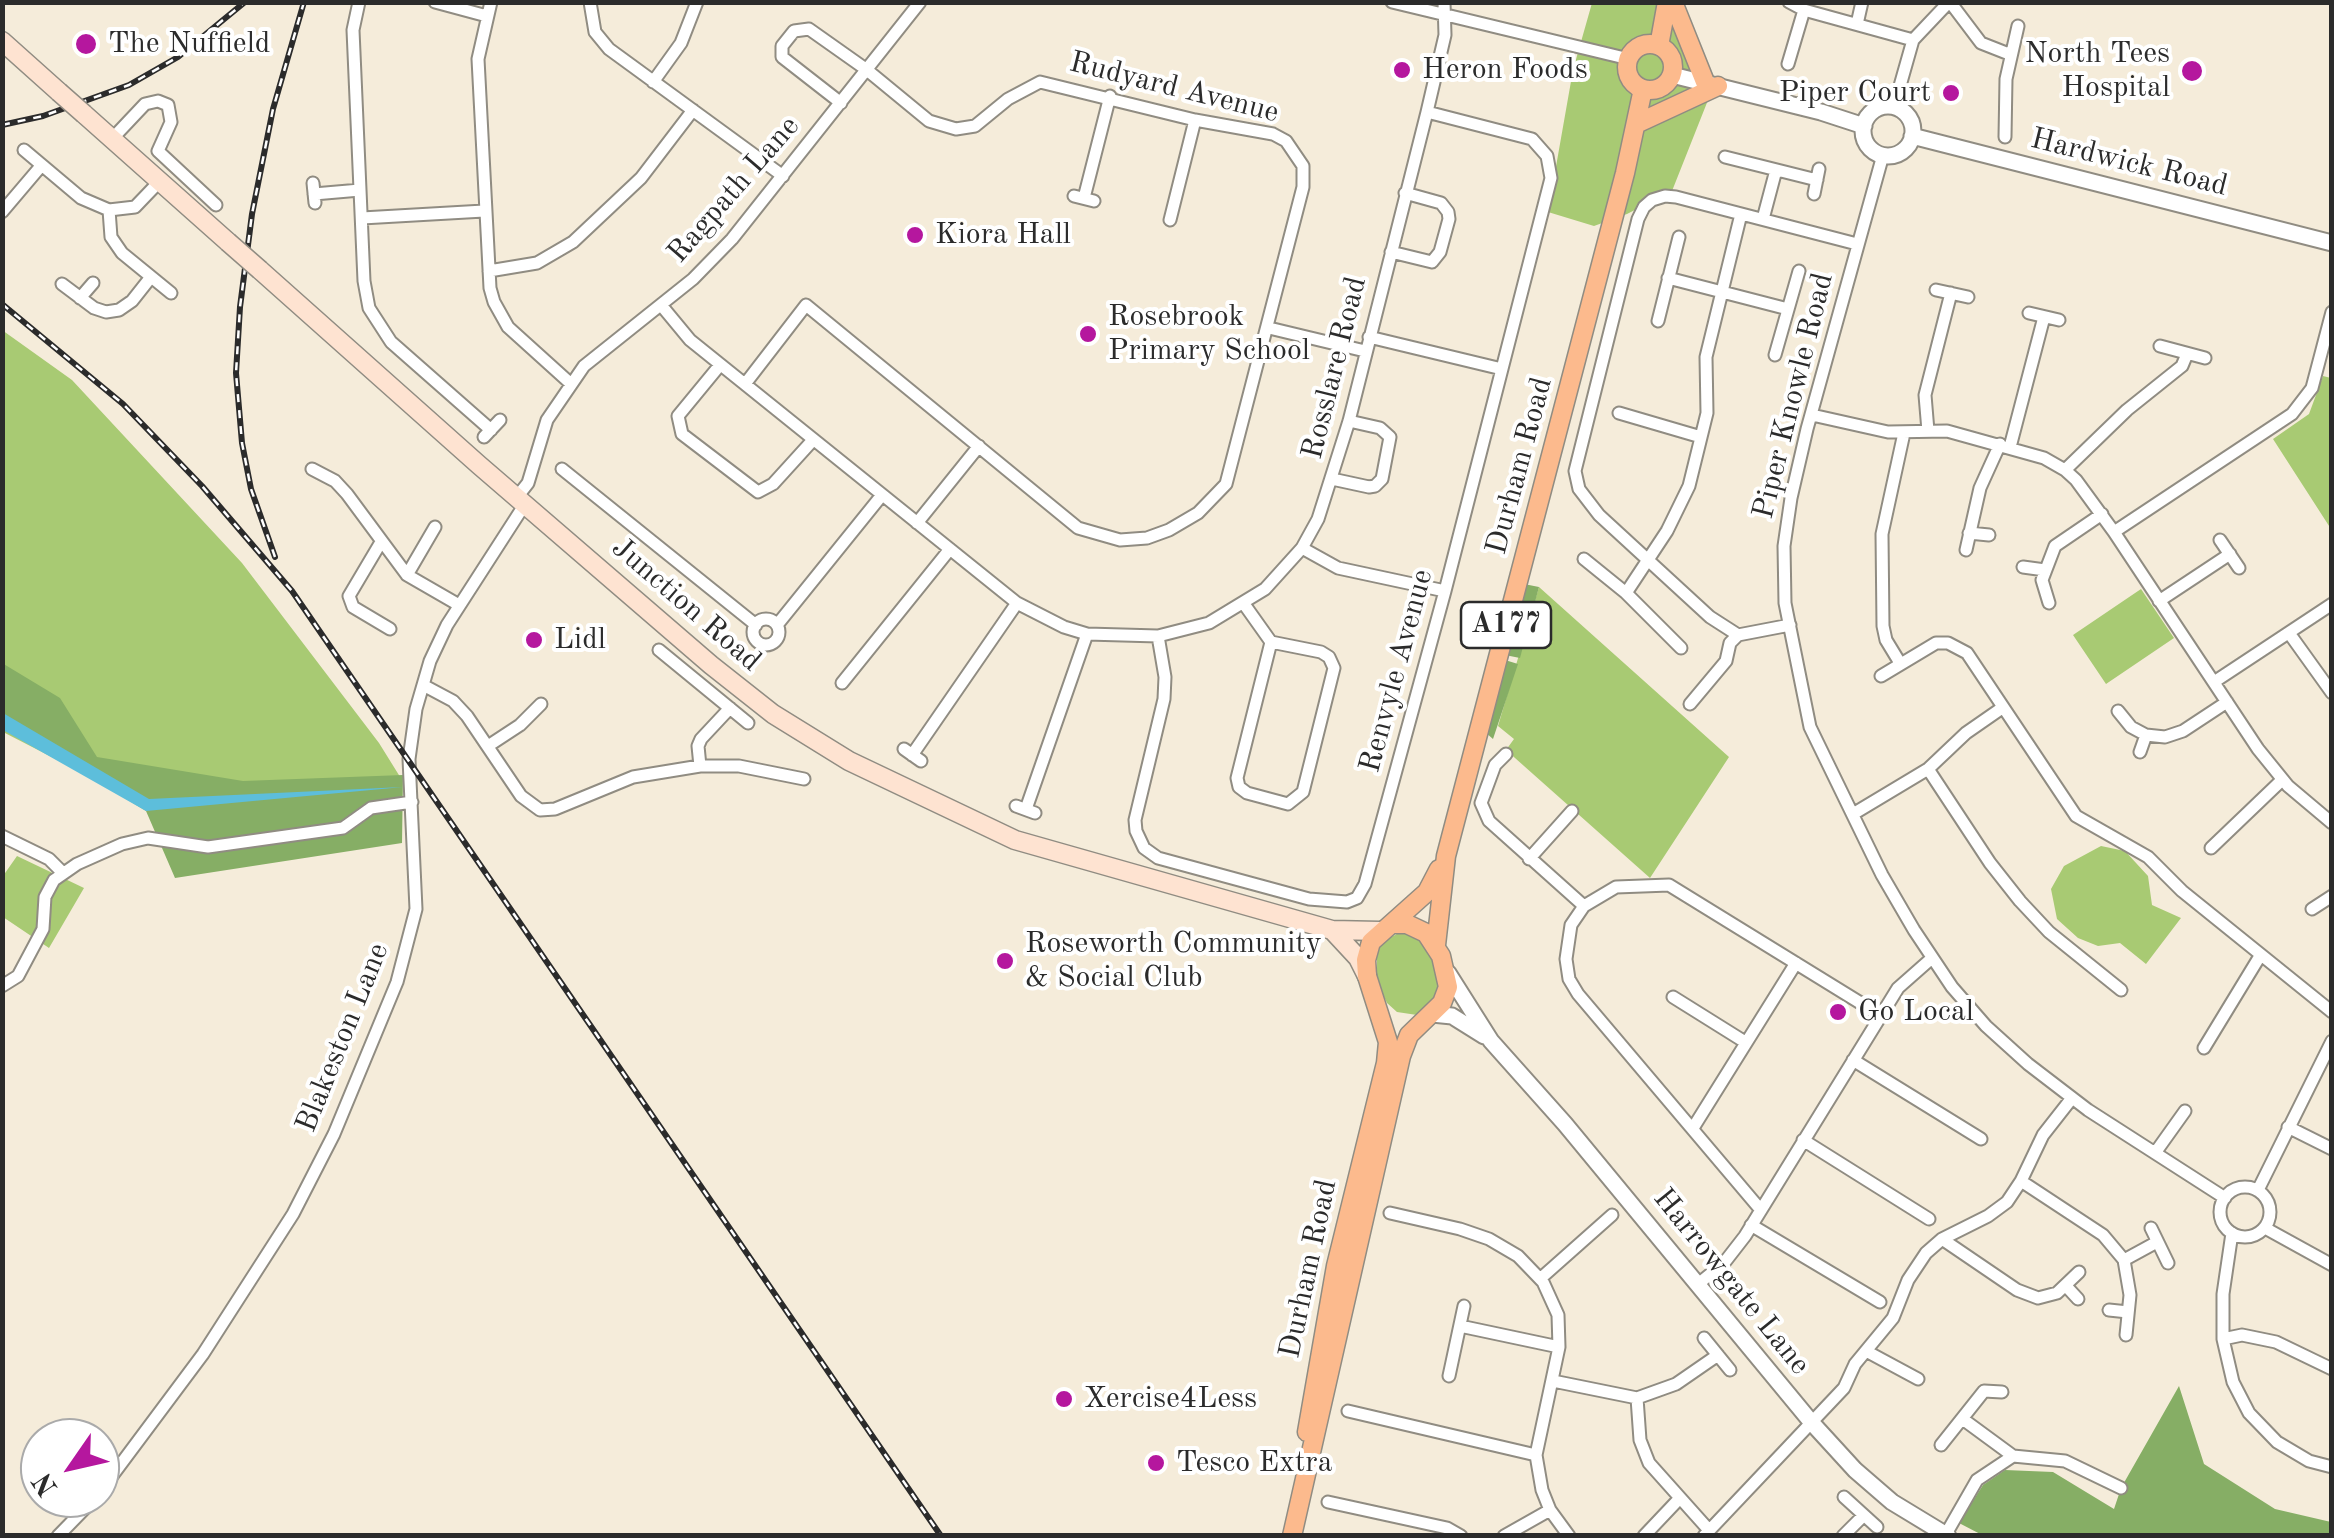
<!DOCTYPE html>
<style>
body{margin:0}
#map{position:relative;width:2334px;height:1538px;overflow:hidden;background:#f5ecda;font-family:"Old Standard TT",serif}
canvas{display:block}
.frame{position:absolute;inset:0;border:5px solid #2b2b2b;pointer-events:none}
.north{position:absolute;left:20px;top:1418px;width:100px;height:100px;box-sizing:border-box;background:#fff;border:2px solid #aaa;border-radius:50%;rotate:236deg;font-size:28px;font-weight:700;line-height:40px;text-align:center;color:#2b2b2b}
.north::after{content:'';display:block;margin:auto;width:35px;height:45px;background:#b5179e;clip-path:polygon(50% 0,100% 100%,50% 72%,0 100%)}
</style>
<div id="map">
<canvas width="2334" height="1538"></canvas>
<div class="frame"></div>
<div class="north">N</div>
</div>
<script>
const ctx = document.querySelector('canvas').getContext('2d');
ctx.lineJoin = 'round';
function paint(path, color) {
  ctx.fillStyle = color;
  ctx.fill(path, 'evenodd');
}
function toPath(rows) {
  const path = new Path2D();
  for (const r of rows) {
    if (r.length === 3) {
      path.moveTo(r[0] + r[2], r[1]);
      path.arc(r[0], r[1], r[2], 0, 2 * Math.PI);
      continue;
    }
    path.moveTo(r[0], r[1]);
    for (let i = 2; i < r.length; i += 2) path.lineTo(r[i], r[i + 1]);
  }
  return path;
}
function strokePath(path, color, width, dash) {
  ctx.strokeStyle = color;
  ctx.lineWidth = width;
  ctx.lineCap = dash ? 'butt' : 'round';
  ctx.setLineDash(dash || []);
  ctx.stroke(path);
}
function label(font, color, halo, rows, align = 'center') {
  ctx.font = font + ' "Old Standard TT",serif';
  ctx.lineWidth = 8;
  ctx.setLineDash([]);
  ctx.textBaseline = 'middle';
  ctx.strokeStyle = halo;
  ctx.fillStyle = color;
  for (const [text, x, y, turn = 0] of rows) {
    ctx.save();
    ctx.translate(x, y);
    ctx.rotate((+turn || 0) * Math.PI / 180);
    ctx.textAlign = isNaN(turn) ? turn : align;
    if (halo) ctx.strokeText(text, 0, 0);
    ctx.fillText(text, 0, 0);
    ctx.restore();
  }
}
paint(toPath([
 [1592,3,1680,3,1714,85,1672,191,1627,214,1594,226,1548,212,1573,70],
 [2,330,72,380,242,563,379,743,402,780,147,806,3,732],
 [2323,376,2331,378,2331,529,2273,439,2309,414],
 [1539,587,1729,757,1650,878,1506,750,1514,739,1498,726],
 [2141,589,2174,638,2106,684,2073,635],
 [2101,846,2125,851,2148,876,2152,905,2181,918,2146,964,2120,943,2098,946,2078,938,2057,919,2051,889,2064,866],
 [17,856,84,888,49,948,3,917,3,876],
 [1402,931,1417,934,1434,957,1439,981,1434,1001,1417,1015,1397,1012,1387,1003,1377,983,1377,950,1381,943]
]), '#a8ca73');
paint(toPath([
 [1524,584,1539,587,1520,658,1505,655],
 [1505,660,1518,664,1493,739,1485,732],
 [2,663,60,698,97,757,243,781,403,775,402,843,175,878,146,811,3,724],
 [2179,1386,2204,1464,2275,1509,2331,1522,2332,1535,1984,1536,1959,1523,1983,1485,2005,1470,2053,1472,2114,1509,2121,1488]
]), '#86ae65');
paint(toPath([
 [3,713,149,799,403,787,146,811,3,730]
]), '#5dbedb');
const minor = toPath([
 [359,2,353,30,364,281,369,308,391,342,491,430],
 [435,2,487,16],
 [491,2,478,59,490,288,494,302,508,327,570,383],
 [590,2,595,32,609,49,783,176],
 [1392,2,1629,59],
 [1789,2,1804,10,1913,40],
 [1950,2,1981,43,2009,54],
 [1857,24,1862,2],
 [1788,64,1804,10],
 [653,82,681,43,697,2],
 [1894,107,1913,40,1949,2],
 [2005,137,2006,79,2018,26],
 [111,140,145,104,158,101,168,105,171,122,158,151,216,205],
 [24,150,81,198,109,210,135,207,158,183],
 [1883,155,1807,429,1791,498,1784,546,1785,603,1810,727,1882,875,1914,930,1952,987,1986,1026,2028,1064,2088,1110,2225,1198],
 [1725,157,1817,180],
 [313,183,315,203],
 [314,194,360,190],
 [1814,194,1819,169],
 [1074,196,1094,201],
 [1084,198,1110,96],
 [109,210,111,237,122,253,171,293],
 [2,212,41,166],
 [362,218,484,211],
 [1763,219,1776,170],
 [1170,220,1195,120],
 [1391,252,1432,262,1440,252,1449,219,1448,212,1441,203,1405,193],
 [489,271,537,263,573,242,641,178,693,110],
 [1668,278,1788,309],
 [62,284,94,308,106,312,119,310,132,301,151,277],
 [1936,290,1968,297],
 [80,298,93,283],
 [661,305,690,340,1017,603,1064,627,1087,634,1158,636,1209,623,1265,589,1302,548,1318,519,1349,421,1427,112,1445,35,1444,2],
 [2029,313,2059,320],
 [1658,321,1679,237],
 [1269,328,1365,351],
 [1369,337,1502,369],
 [2160,346,2205,358],
 [1775,355,1799,271],
 [720,365,678,416,682,434,758,492,773,484,813,440],
 [745,384,806,305,1078,528,1120,540,1147,538,1169,530,1198,513,1226,484,1303,187,1303,166,1286,141,1273,134,1195,120,1040,82,1008,99,975,126,956,129,929,121,867,70,809,29,794,31,782,46,782,57,841,103],
 [1619,413,1701,437],
 [1812,415,1888,432,1947,431,2044,458,2065,470,2076,480,2114,532,2258,749,2288,786,2332,823],
 [1928,431,1925,395,1951,293],
 [484,437,500,420],
 [2010,447,2044,317],
 [312,469,335,481,347,494,407,575,459,605],
 [562,469,756,625],
 [2065,470,2127,410,2182,366,2187,354],
 [1332,479,1369,487,1375,486,1382,479,1390,437,1380,428,1349,421],
 [517,497,528,483,547,420,584,366,693,279,732,239,920,2],
 [917,523,979,446],
 [2114,532,2292,414,2312,388,2332,312],
 [1969,533,1989,535],
 [2220,540,2239,568],
 [381,542,349,596,353,607,390,629],
 [1302,548,1338,568,1445,591],
 [1966,550,1980,488,2000,444],
 [1584,559,1626,593,1681,648],
 [2023,567,2045,570],
 [407,575,435,527],
 [1626,593,1667,531,1689,486,1707,413,1706,357,1741,214],
 [2159,601,2230,554],
 [2049,603,2042,580,2055,546,2102,514],
 [1244,604,1271,642,1321,652,1329,657,1334,668,1303,792,1288,804,1247,793,1239,787,1237,778,1271,642],
 [766,632,13],
 [777,625,882,495],
 [1790,625,1738,635,1710,617,1599,515,1579,489,1575,471,1638,219,1644,207,1652,200,1665,196,1676,197,1857,244],
 [2289,633,2332,693],
 [1158,636,1165,677,1164,699,1135,820,1136,831,1144,848,1158,858,1309,899,1347,902,1357,898,1365,884,1445,591,1551,178,1547,156,1532,139,1427,112],
 [659,650,748,723],
 [1900,663,1886,640,1883,626,1882,534,1904,433],
 [1881,676,1936,643,1948,643,1967,653,2076,816,2148,857,2182,891,2332,1012],
 [2214,682,2332,604],
 [842,683,950,549],
 [423,685,453,701,467,716,521,796,540,810,555,809,633,777,700,766,739,766,804,779],
 [1690,704,1726,661,1730,643,1738,635],
 [2118,711,2131,727,2146,735,2165,737,2183,731,2227,702],
 [488,746,520,725,541,704],
 [904,749,921,761],
 [2140,752,2146,735],
 [1506,754,1495,765,1481,803,1489,821,1584,906],
 [912,755,1017,603],
 [700,766,698,746,701,739,730,708],
 [1928,769,1990,863,2020,901,2049,932,2121,990],
 [1016,806,1035,813],
 [1026,809,1087,634],
 [1853,814,1928,769,1966,733,2002,708],
 [2,836,49,859,62,872],
 [2211,848,2282,780],
 [1529,859,1572,811],
 [2312,909,2332,896],
 [2,986,18,976,43,929,45,897,54,880,77,864,122,844,148,838,208,847,343,828,371,808,412,802],
 [1673,997,1745,1042],
 [2204,1048,2260,956],
 [1853,1060,1981,1139],
 [2288,1127,2332,1149],
 [1693,1128,1796,963],
 [1803,1140,1929,1219],
 [2155,1153,2185,1111],
 [2021,1181,2103,1235,2124,1260,2130,1295,2126,1335],
 [2245,1212,25],
 [2258,1190,2332,1041],
 [1760,1209,1578,994,1569,979,1566,959,1571,925,1584,906,1616,887,1669,885,1880,1015],
 [1390,1213,1460,1229,1489,1239,1518,1256,1543,1282,1558,1315,1559,1347,1536,1455,1542,1490,1550,1510,1569,1536],
 [1751,1225,1880,1302],
 [2151,1228,2168,1263],
 [2265,1228,2332,1265],
 [2232,1233,2223,1294,2223,1339,2233,1382,2249,1413,2277,1442,2309,1461,2332,1467],
 [1942,1239,2017,1290,2038,1298,2057,1293,2079,1272],
 [2124,1260,2157,1242],
 [1541,1278,1612,1215],
 [1697,1285,1724,1263,1745,1236,1898,988,1932,958],
 [2066,1286,2078,1299],
 [2109,1310,2128,1312],
 [1460,1326,1559,1347],
 [1704,1338,1730,1370],
 [2223,1339,2242,1335,2276,1342,2332,1369],
 [1866,1351,1918,1379],
 [1449,1376,1464,1306],
 [1553,1381,1637,1398,1676,1384,1718,1355],
 [1637,1398,1640,1440,1649,1463,1708,1529],
 [1348,1411,1536,1455],
 [1964,1420,2013,1456],
 [1941,1445,1984,1391,2002,1392],
 [100,1492,203,1354,293,1214,334,1134,397,982,416,909,409,759,416,709,430,661,447,625,525,504],
 [1844,1497,1877,1527],
 [1328,1502,1447,1528,1461,1536],
 [1946,1534,1977,1480,2013,1456,2065,1461,2121,1488],
 [58,1536,95,1498],
 [1504,1536,1550,1510],
 [1644,1536,1679,1499],
 [1704,1536,1844,1388,1855,1364,1893,1318,1908,1280,1926,1253,1942,1239,1988,1216,2007,1202,2021,1181,2043,1135,2072,1098],
 [1843,1536,1862,1517]
]);
const tertiary = toPath([
 [1672,75,1821,112,1864,126],
 [1888,131,25],
 [1912,136,2332,243],
 [1448,973,1491,1041,1565,1124,1812,1423,1855,1470,1892,1502,1948,1536],
 [1432,1014,1452,1016,1484,1036]
]);
const secondary = toPath([
 [2,41,59,92],
 [84,114,228,242],
 [260,270,479,465,711,665,773,714,849,761,1015,840,1332,930,1380,931],
 [1332,930,1358,958,1367,976]
]);
const primary = toPath([
 [1673,2,1705,82],
 [1650,67,23],
 [1659,46,1667,2],
 [1636,124,1718,86],
 [1436,945,1446,856,1625,173,1643,89],
 [1307,1432,1336,1266,1386,1063,1388,1042,1367,976,1366,960,1371,942,1427,892,1439,869],
 [1292,1536,1401,1056,1409,1035,1442,1003,1448,987,1441,956,1426,933,1407,924,1392,924]
]);
strokePath(minor, '#908c82', 15);
strokePath(tertiary, '#908c82', 19);
strokePath(secondary, '#908c82', 21);
strokePath(primary, '#908c82', 21);
strokePath(minor, '#fff', 11);
strokePath(tertiary, '#fff', 15);
strokePath(secondary, '#fee3d1', 18);
strokePath(primary, '#fcba8d', 18);
const rail = toPath([
 [2,125,43,116,129,85,178,57,245,2],
 [2,304,123,404,202,486,292,591,941,1536],
 [275,557,251,489,242,443,236,373,240,307,252,214,273,109,304,2]
]);
strokePath(rail, '#2b2b2b', 6);
strokePath(rail, '#fff', 2.5, [8]);
const secondaryBridge = toPath([
 [59,92,84,114],
 [228,242,260,270]
]);
strokePath(secondaryBridge, '#908c82', 21, []);
strokePath(secondaryBridge, '#fee3d1', 18);
for (const [x, y, r, color] of [
 [86,44,12,"#b5179e"],
 [1402,70,10,"#b5179e"],
 [2192,71,12,"#b5179e"],
 [1951,93,10,"#b5179e"],
 [915,235,10,"#b5179e"],
 [1088,334,10,"#b5179e"],
 [534,640,10,"#b5179e"],
 [1005,961,10,"#b5179e"],
 [1838,1012,10,"#b5179e"],
 [1064,1399,10,"#b5179e"],
 [1156,1463,10,"#b5179e"]
]) {
  const dot = new Path2D();
  dot.arc(x, y, r, 0, 2 * Math.PI);
  ctx.fillStyle = color;
  ctx.fill(dot);
  strokePath(dot, '#fff', 4);
}
for (const [x, y, w] of [
 [1506,625,90]
]) {
  const box = new Path2D();
  box.roundRect(x - w / 2, y - 23, w, 46, 8);
  ctx.fillStyle = '#fff';
  ctx.fill(box);
  strokePath(box, '#2b2b2b', 2.5);
}
label('bold 28px', '#2b2b2b', null, [
 ["A177",1506,625]
]);
label('30px', '#2b2b2b', '#fff', [
 ["The Nuffield",108,44],
 ["North Tees",2170,54,"right"],
 ["Hospital",2170,88,"right"],
 ["Heron Foods",1422,70],
 ["Piper Court",1931,93,"right"],
 ["Kiora Hall",935,235],
 ["Rosebrook",1108,317],
 ["Primary School",1108,351],
 ["Lidl",554,640],
 ["Roseworth Community",1025,944],
 ["& Social Club",1025,978],
 ["Go Local",1858,1012],
 ["Xercise4Less",1084,1399],
 ["Tesco Extra",1176,1463]
], 'left');
label('30px', '#2b2b2b', '#fff', [
 ["Rudyard Avenue",1174,88,14],
 ["Hardwick Road",2129,163,14],
 ["Ragpath Lane",734,190,-49],
 ["Rosslare Road",1335,368,-76],
 ["Piper Knowle Road",1794,396,-76],
 ["Durham Road",1520,466,-75],
 ["Junction Road",686,605,41],
 ["Renvyle Avenue",1397,671,-75],
 ["Blakeston Lane",343,1038,-68],
 ["Durham Road",1309,1269,-78],
 ["Harrowgate Lane",1731,1282,51]
]);
</script>
